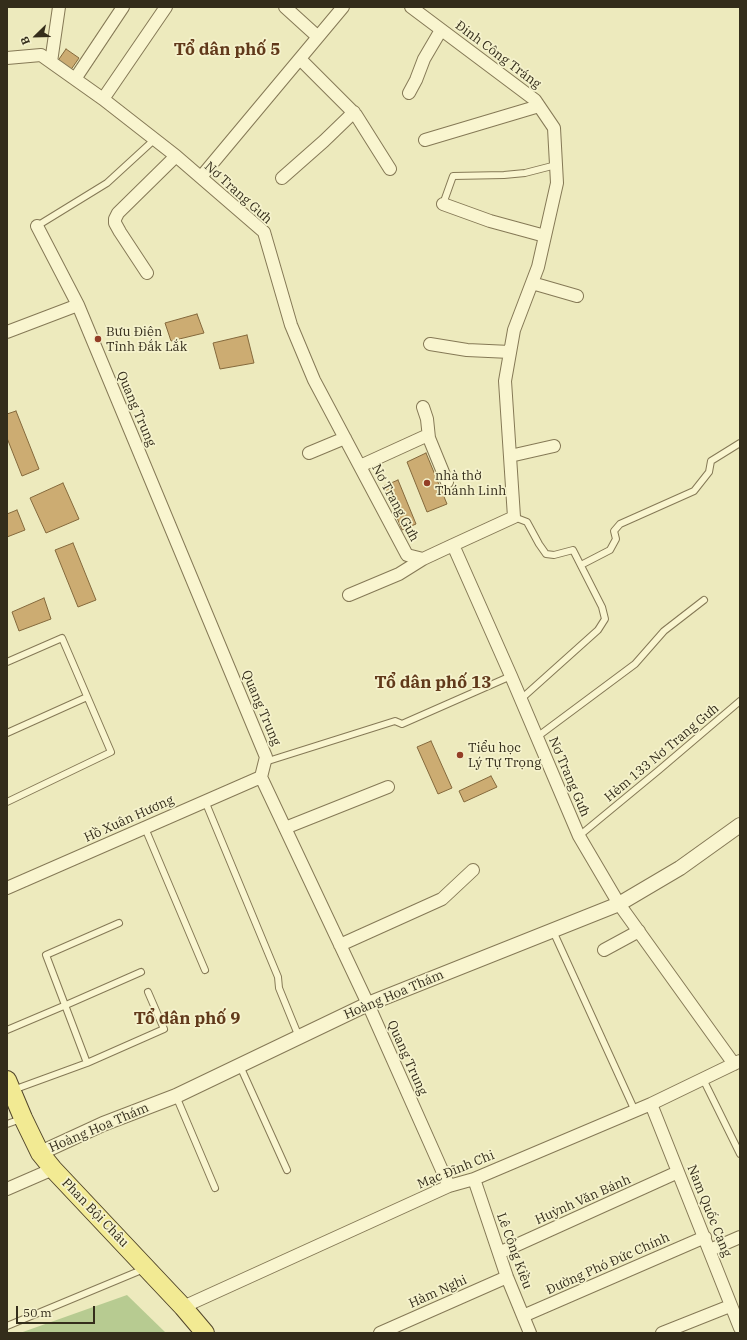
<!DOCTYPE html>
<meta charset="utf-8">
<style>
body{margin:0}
#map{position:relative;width:747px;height:1340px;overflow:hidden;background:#edeabd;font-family:"IBM Plex Serif",serif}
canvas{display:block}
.frame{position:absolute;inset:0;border:8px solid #342d1b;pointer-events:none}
.north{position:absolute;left:16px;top:16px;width:40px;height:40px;-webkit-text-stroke:3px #f5f2cc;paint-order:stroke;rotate:247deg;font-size:11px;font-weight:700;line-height:16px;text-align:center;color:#342d1b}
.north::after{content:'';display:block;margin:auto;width:14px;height:18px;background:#342d1b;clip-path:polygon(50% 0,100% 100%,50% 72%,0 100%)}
.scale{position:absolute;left:16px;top:1306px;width:79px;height:18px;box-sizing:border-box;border:2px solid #342d1b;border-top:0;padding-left:5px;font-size:12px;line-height:14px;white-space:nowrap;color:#342d1b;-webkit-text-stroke:3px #f5f2cc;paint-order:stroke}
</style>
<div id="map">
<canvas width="747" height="1340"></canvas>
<div class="frame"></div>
<div class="north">B</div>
<div class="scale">50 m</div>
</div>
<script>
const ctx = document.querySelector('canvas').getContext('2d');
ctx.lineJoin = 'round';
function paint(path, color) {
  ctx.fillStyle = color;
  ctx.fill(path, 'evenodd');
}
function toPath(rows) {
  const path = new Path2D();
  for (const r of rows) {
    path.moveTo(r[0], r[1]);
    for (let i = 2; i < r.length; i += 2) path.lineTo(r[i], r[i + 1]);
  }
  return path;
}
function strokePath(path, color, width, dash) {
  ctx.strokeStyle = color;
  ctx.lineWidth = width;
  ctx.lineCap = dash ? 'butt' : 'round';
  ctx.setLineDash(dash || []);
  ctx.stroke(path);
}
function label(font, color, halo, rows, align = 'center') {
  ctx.font = font + ' "IBM Plex Serif",serif';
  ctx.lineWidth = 3.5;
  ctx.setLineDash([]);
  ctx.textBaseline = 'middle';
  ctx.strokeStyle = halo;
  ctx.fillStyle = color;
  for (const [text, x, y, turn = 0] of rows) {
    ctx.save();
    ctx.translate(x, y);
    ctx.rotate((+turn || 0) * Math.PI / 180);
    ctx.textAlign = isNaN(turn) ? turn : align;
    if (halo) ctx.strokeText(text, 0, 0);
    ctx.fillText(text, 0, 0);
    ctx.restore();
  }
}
paint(toPath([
 [127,1295,166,1333,20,1333]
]), '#b7cb91');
const building = toPath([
 [66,49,79,58,70,71,57,62,66,49],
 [197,314,204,333,171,341,165,323,197,314],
 [247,335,254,363,220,369,213,343,247,335],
 [16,411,39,469,22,476,7,438,7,414,16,411],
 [426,453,447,504,427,512,407,462,426,453],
 [398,480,416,524,402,530,384,486,398,480],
 [63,483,79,519,46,533,30,498,63,483],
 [17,510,25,530,7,537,7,514,17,510],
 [73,543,96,600,78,607,55,550,73,543],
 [44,598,51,619,19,631,12,612,44,598],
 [431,741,452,788,438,794,417,747,431,741],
 [491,776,497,787,464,802,459,791,491,776]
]);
paint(building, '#ccac72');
strokePath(building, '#84693c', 1);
const service = toPath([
 [443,204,453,176,504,175,525,173,556,165],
 [37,226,107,183,155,139],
 [514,517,527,522,539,544,546,554,554,555,573,550,602,607,605,619,598,630,521,699],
 [581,565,610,550,616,539,614,531,620,524,694,491,709,472,711,461,740,443],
 [7,662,62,638,111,752,7,802],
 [7,733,87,697],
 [537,737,635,664,664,631,704,600],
 [265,762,395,721,402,724,511,676],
 [205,801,278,977,279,988,299,1037],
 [145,828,205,970],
 [579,836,659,770,740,701],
 [553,931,635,1111],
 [7,1030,66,1005,141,972],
 [87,1063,46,955,119,923],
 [240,1066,287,1170],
 [703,1079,740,1154],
 [13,1090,87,1063,164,1029,148,992],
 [176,1096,215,1188],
 [7,1124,21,1119],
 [7,1326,144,1269]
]);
const minor = toPath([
 [285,7,318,37],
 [411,7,535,100,554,128,557,183,538,267,514,330,505,381,514,517,453,545],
 [7,58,41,55,103,99,176,156,264,232,291,325,314,380,407,555,423,559,453,545,511,676,579,836,619,904,734,1064],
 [300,59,356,115,390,169],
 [51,62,59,7],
 [75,79,123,7],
 [409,93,416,80,424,59,441,30],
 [103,99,166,7],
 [425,140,539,106],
 [201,177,343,7],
 [282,178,324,141,354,112],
 [443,204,490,221,545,236],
 [37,226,78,305],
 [147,273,120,232,115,223,115,219,118,213,176,156],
 [532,283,577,296],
 [7,332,78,305,266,757,261,777,368,1004,449,1186],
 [430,344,467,350,510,352],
 [423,407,427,419,429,438,447,482],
 [309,453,345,438],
 [510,456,554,446],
 [360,466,428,435],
 [349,595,399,574,423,559],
 [285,828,388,787],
 [7,888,261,777],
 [340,945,442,899,473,870],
 [604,950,639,931],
 [651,1104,740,1328],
 [474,1179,507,1277,530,1333],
 [7,1189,53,1169],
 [710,1250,740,1237],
 [499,1253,678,1172],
 [183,1307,449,1186,474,1179,651,1104,740,1061],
 [523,1316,705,1237],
 [380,1333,507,1277],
 [662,1333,730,1306]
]);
const tertiary = toPath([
 [40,1153,103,1124,176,1096,368,1004,619,904,680,868,740,825]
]);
const primary = toPath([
 [7,1080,23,1118,40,1153,53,1169,183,1307,205,1333]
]);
strokePath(service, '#857956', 8);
strokePath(minor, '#857956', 14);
strokePath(tertiary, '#857956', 16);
strokePath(primary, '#52462b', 20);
strokePath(service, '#f9f5cf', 6);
strokePath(minor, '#f9f5cf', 12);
strokePath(tertiary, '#f9f5cf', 14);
strokePath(primary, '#f2ea93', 18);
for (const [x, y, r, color] of [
 [98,339,4,"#943e26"],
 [427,483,4,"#943e26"],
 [460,755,4,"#943e26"]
]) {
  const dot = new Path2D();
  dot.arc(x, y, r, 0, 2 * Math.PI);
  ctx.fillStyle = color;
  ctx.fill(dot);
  strokePath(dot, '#f5f2cc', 1.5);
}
label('13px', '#342d1b', '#f5f2cc', [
 ["Đinh Công Tráng",498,55,37],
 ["Nơ Trang Gưh",238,193,42],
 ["Quang Trung",136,409,67],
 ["Nơ Trang Gưh",395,503,62],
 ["Quang Trung",261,708,67],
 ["Hẻm 133 Nơ Trang Gưh",662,753,-40],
 ["Nơ Trang Gưh",569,777,67],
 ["Hồ Xuân Hương",129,819,-24],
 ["Hoàng Hoa Thám",394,995,-23],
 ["Quang Trung",407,1058,66],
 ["Hoàng Hoa Thám",99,1128,-23],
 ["Mạc Đĩnh Chi",456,1170,-22],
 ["Huỳnh Văn Bánh",583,1200,-24],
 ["Nam Quốc Cang",709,1211,68],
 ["Phan Bội Châu",95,1213,46],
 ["Lê Công Kiều",514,1251,70],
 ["Đường Phó Đức Chính",608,1264,-24],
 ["Hàm Nghi",438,1292,-24]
]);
label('13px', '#342d1b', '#f5f2cc', [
 ["Bưu Điện",106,332],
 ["Tỉnh Đắk Lắk",106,347],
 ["nhà thờ",435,476],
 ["Thánh Linh",435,491],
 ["Tiểu học",468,748],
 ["Lý Tự Trọng",468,763]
], 'left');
label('bold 17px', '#61391a', '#f5f2cc', [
 ["Tổ dân phố 5",227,50],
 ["Tổ dân phố 13",433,683],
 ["Tổ dân phố 9",187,1019]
]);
</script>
